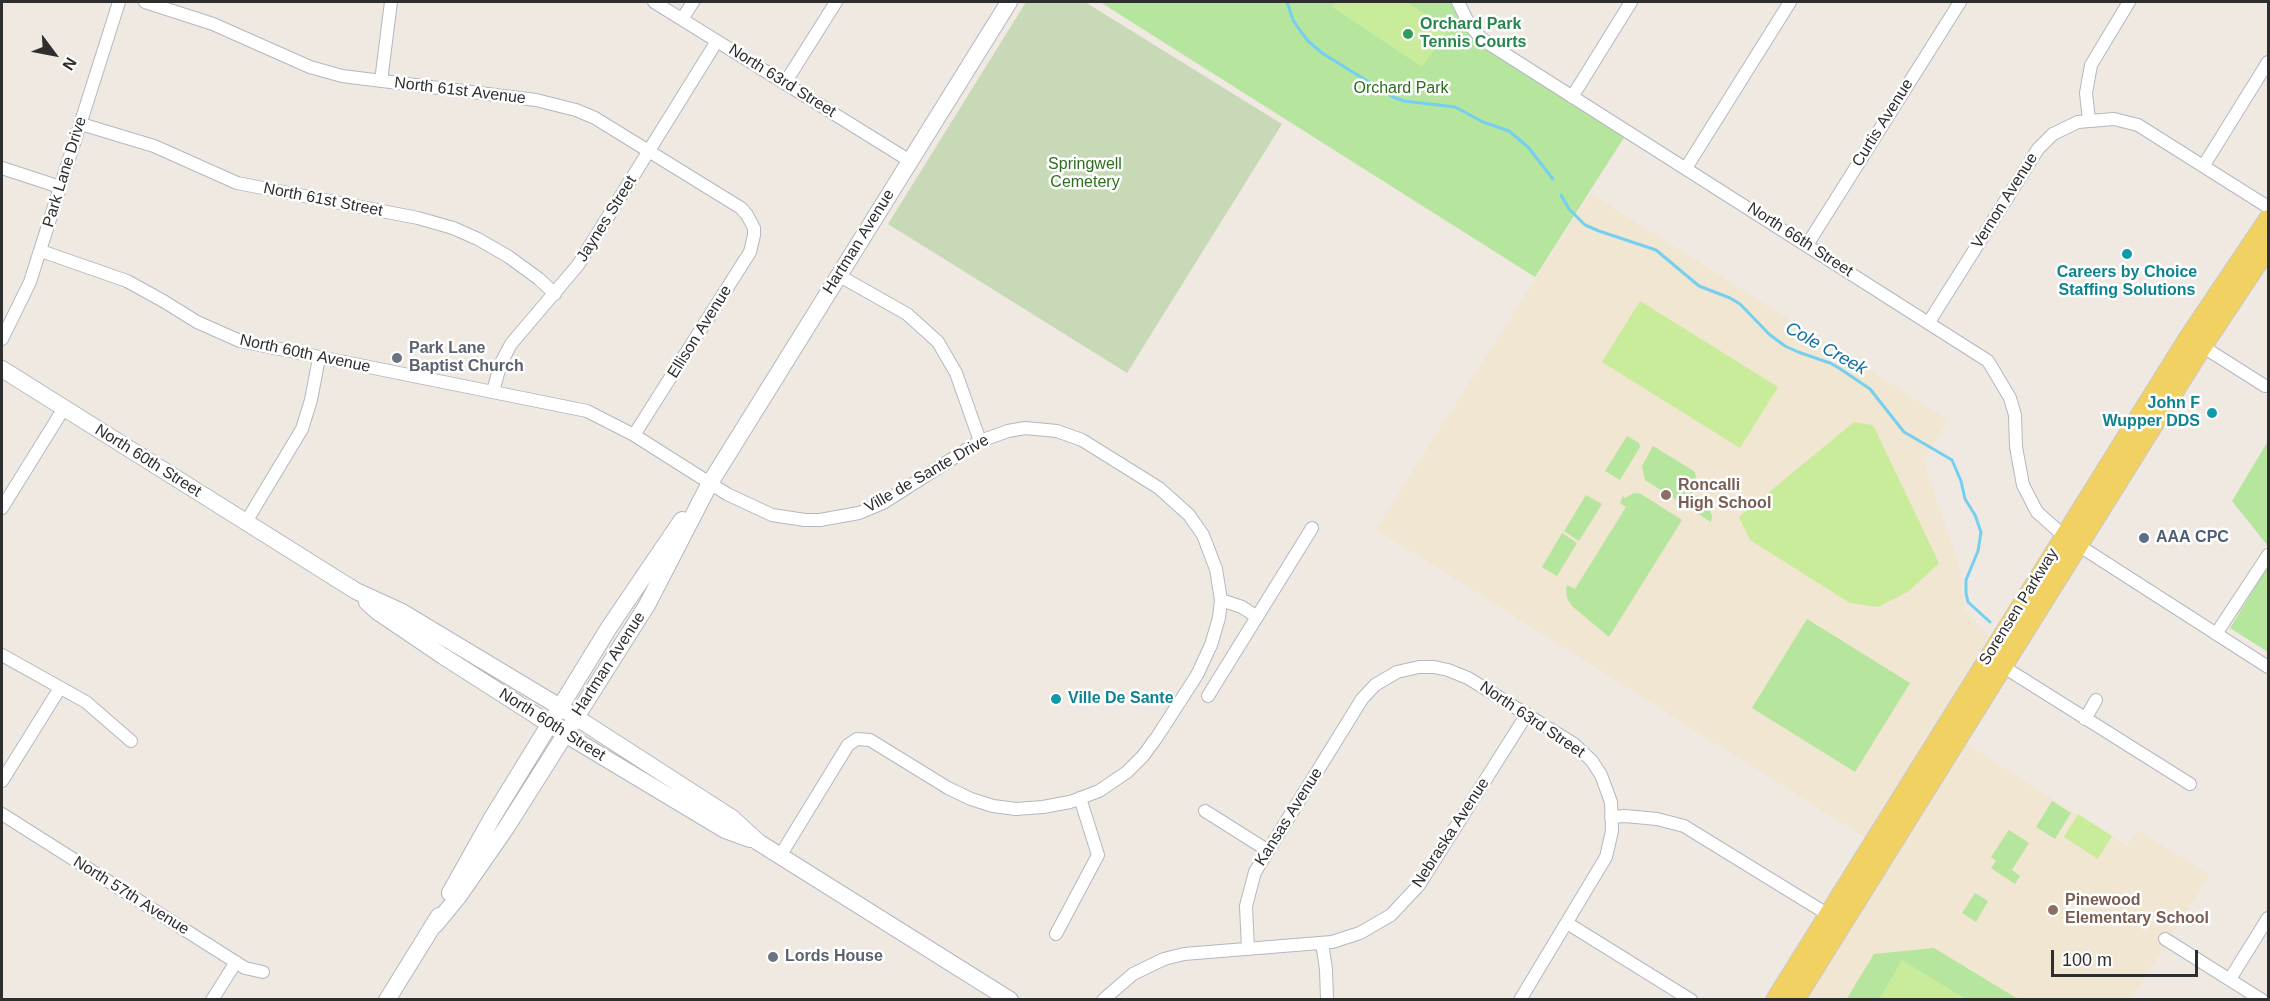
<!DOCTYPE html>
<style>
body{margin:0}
#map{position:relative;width:2270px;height:1001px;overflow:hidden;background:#efe9e1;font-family:Helvetica,sans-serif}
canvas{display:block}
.frame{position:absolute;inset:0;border:3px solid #2e2e2e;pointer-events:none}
.north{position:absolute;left:24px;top:24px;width:60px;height:60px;-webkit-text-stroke:4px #fff;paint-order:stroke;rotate:122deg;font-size:16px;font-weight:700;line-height:24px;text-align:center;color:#2e2e2e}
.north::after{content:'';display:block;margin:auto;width:21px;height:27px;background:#2e2e2e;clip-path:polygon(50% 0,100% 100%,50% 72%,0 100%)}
.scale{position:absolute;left:2051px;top:950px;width:147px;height:27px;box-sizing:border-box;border:3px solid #2e2e2e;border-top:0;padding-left:8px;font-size:18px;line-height:21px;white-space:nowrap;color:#2e2e2e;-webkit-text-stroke:4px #fff;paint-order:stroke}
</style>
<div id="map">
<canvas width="2270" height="1001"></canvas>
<div class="frame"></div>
<div class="north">N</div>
<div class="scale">100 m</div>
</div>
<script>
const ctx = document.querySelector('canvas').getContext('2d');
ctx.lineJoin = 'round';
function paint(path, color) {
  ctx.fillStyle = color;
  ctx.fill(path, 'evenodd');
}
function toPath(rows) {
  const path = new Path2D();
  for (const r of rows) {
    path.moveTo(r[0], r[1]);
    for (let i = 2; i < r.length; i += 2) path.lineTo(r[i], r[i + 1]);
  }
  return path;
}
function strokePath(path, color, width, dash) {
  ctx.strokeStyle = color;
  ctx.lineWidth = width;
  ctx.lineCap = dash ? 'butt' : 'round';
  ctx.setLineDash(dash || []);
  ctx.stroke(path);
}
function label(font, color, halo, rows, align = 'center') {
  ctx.font = font + ' Helvetica,sans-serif';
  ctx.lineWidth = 5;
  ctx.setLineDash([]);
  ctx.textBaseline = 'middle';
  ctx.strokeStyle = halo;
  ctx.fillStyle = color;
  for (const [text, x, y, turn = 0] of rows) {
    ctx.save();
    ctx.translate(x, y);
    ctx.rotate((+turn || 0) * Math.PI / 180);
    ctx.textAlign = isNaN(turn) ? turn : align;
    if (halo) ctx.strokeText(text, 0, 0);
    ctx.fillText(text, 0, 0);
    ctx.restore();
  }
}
paint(toPath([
 [1590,193,1948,420,1923,461,1960,567,1964,609,1989,636,1864,837,1376,529],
 [1965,743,2127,846,2138,830,2210,875,2131,999,1806,1000]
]), '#f0e6d1');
paint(toPath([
 [1100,2,1453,2,1470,34,1485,48,1625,136,1535,277],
 [1627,436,1639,443,1640,447,1620,480,1605,471],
 [2268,441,2268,546,2232,501],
 [1653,446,1695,472,1696,480,1690,490,1709,508,1712,516,1711,522,1645,480,1642,466],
 [1634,493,1641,494,1682,520,1609,637,1572,606,1567,598,1566,590,1567,585,1575,589,1626,507,1620,503,1623,496,1625,498],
 [1586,495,1602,504,1579,541,1564,531],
 [1562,533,1577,543,1557,576,1542,567],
 [2268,566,2268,652,2230,628],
 [1807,619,1910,683,1855,772,1752,708],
 [2052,801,2071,813,2055,839,2036,827],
 [2009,830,2029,843,2012,870,2020,876,2015,884,1991,868,1996,861,1991,857],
 [1975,893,1988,901,1976,922,1962,913],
 [1934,948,2018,999,1846,1000,1874,954]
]), '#b6e59e');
paint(toPath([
 [1026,2,1085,2,1282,124,1127,373,888,224]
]), '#c8d9b8');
paint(toPath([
 [1336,2,1407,2,1448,29,1422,67,1332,7],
 [1640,301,1778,387,1740,448,1602,362],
 [1854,422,1873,425,1939,563,1909,591,1878,607,1850,603,1750,540,1739,517],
 [2078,814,2112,836,2098,859,2064,837],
 [1902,960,1964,998,1963,999,1879,999]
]), '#c9ec9a');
strokePath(toPath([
 [1287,2,1293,20,1299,29,1308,41,1322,53,1393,97,1404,101,1455,107,1483,122,1509,131,1528,147,1553,179],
 [1561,195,1569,209,1585,225,1599,231,1656,250,1699,286,1730,298,1740,304,1770,335,1785,346,1798,352,1830,363,1839,368,1870,389,1904,432,1952,460,1961,481,1965,499,1975,515,1981,532,1978,551,1966,580,1966,593,1968,602,1990,622]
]), '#75cff0', 3);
const street = toPath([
 [145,2,213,24,310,67,342,76,536,100,576,110,595,118,741,208,747,215,754,228,754,235,750,252,634,435],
 [654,2,910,161],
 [1458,2,1469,24,1481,38,1491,45,1988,361,2010,398,2015,415,2016,447,2023,485,2037,512,2064,536,2268,667],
 [682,19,693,2],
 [381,81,391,2],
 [785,83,836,2],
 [1572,97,1631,2],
 [2089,120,2086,93,2091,65,2129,2],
 [81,124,154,146,237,183,418,218,453,228,478,239,509,257,539,279,555,294],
 [2204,165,2268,62],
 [2,168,60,187],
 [1686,168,1790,2],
 [1807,245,1960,2],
 [41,251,127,281,165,302,197,322,240,341,587,411,634,435,727,494,772,515,805,520,820,520,859,513,883,503,980,441,1008,431,1025,428,1057,431,1082,440,1159,488,1189,515,1203,535,1216,569,1221,600,1219,618,1211,645,1197,675,1157,737,1143,756,1127,772,1099,791,1070,802,1043,807,1016,809,993,806,971,799,948,788,870,740,857,739,848,745,780,856],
 [838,275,907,314,938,342,956,373,980,441],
 [1929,322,2038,149,2053,134,2078,122,2114,119,2138,125,2268,207],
 [2,339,30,282,119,2],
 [2197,343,2265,386],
 [493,391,501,363,511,344,578,265,717,41],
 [2,508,64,408],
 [246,522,302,429,311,400,319,358],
 [1221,600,1242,607,1257,617],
 [2216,634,2268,555],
 [2,655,86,702,131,741],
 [1999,664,2190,784],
 [1208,696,1312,528],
 [2085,719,2096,700],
 [2,781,60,688],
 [1205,811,1267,850],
 [2,814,245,968,263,972],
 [1611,817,1625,816,1657,819,1684,826,1832,917],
 [1567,923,1691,1000],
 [1056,934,1098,855,1080,798],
 [2165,939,2262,1000],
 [1322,943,1326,969,1327,1000],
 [1248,949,1246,906,1255,872,1362,699,1375,685,1397,672,1419,667,1434,667,1448,670,1468,678,1574,744,1592,761,1601,775,1611,802,1612,831,1606,857,1520,1000],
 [2230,979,2268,918],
 [212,1000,236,962],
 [1103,1000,1133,974,1164,959,1184,954,1332,942,1360,933,1391,915,1419,885,1527,714]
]);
const secondary = toPath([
 [2,369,356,591,402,612,560,707,732,818,758,842,1010,1000],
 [367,602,378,612,443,656,565,734,725,830,750,839],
 [450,893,492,818,610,626,682,520],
 [435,925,458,897,506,828,647,605,710,483,1009,2],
 [387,1000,439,916]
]);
const primary = toPath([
 [1775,1000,2188,338,2268,219],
 [1795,1000,2203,346,2268,248]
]);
strokePath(street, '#b4b7c1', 14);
strokePath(secondary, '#b4b7c1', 18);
strokePath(primary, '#c9c9c9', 20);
strokePath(street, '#fff', 12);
strokePath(secondary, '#fff', 16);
strokePath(primary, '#f2d163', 18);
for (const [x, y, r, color] of [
 [1408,34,6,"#2e9e5b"],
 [2127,254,6,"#0f9aa8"],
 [397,358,6,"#6b7280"],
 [2212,413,6,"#0f9aa8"],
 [1666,495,6,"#8d6e63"],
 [2144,538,6,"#5c6f8a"],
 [1056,699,6,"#0f9aa8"],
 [2053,910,6,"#8d6e63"],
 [773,957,6,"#6b7280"]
]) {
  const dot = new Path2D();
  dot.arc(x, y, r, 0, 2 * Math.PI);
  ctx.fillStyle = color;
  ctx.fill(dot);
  strokePath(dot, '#fff', 2);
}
label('bold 16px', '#27864d', '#fff', [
 ["Orchard Park",1420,25],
 ["Tennis Courts",1420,43]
], 'left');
label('16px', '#2e2e2e', '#fff', [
 ["North 63rd Street",782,81,32],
 ["North 61st Avenue",460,91,7],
 ["Curtis Avenue",1883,123,-58],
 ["Park Lane Drive",65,172,-73],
 ["North 61st Street",323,200,11],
 ["Vernon Avenue",2005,201,-58],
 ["Jaynes Street",607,219,-58],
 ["North 66th Street",1800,240,33],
 ["Hartman Avenue",859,242,-58],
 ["Ellison Avenue",700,332,-58],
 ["North 60th Avenue",305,354,12],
 ["North 60th Street",148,461,32],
 ["Ville de Sante Drive",927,474,-30],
 ["Sorensen Parkway",2019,607,-58],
 ["Hartman Avenue",609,664,-57],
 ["North 63rd Street",1532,720,34],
 ["North 60th Street",552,725,32],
 ["Kansas Avenue",1289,817,-58],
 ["Nebraska Avenue",1451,833,-57],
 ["North 57th Avenue",131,896,32]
]);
label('16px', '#2c6e1b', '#fff', [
 ["Orchard Park",1401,89],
 ["Springwell",1085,165],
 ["Cemetery",1085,183]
]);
label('bold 16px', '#0d838f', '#fff', [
 ["Careers by Choice",2127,273],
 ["Staffing Solutions",2127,291],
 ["John F",2200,404,"right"],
 ["Wupper DDS",2200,422,"right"],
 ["Ville De Sante",1068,699,"left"]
]);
label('bold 16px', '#5b616d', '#fff', [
 ["Park Lane",409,349],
 ["Baptist Church",409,367],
 ["Lords House",785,957]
], 'left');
label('bold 16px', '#785e54', '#fff', [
 ["Roncalli",1678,486],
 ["High School",1678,504],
 ["Pinewood",2065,901],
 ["Elementary School",2065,919]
], 'left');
label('bold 16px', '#4e5e75', '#fff', [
 ["AAA CPC",2156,538]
], 'left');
label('italic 18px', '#0d6fa3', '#fff', [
 ["Cole Creek",1826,349,29]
]);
</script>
